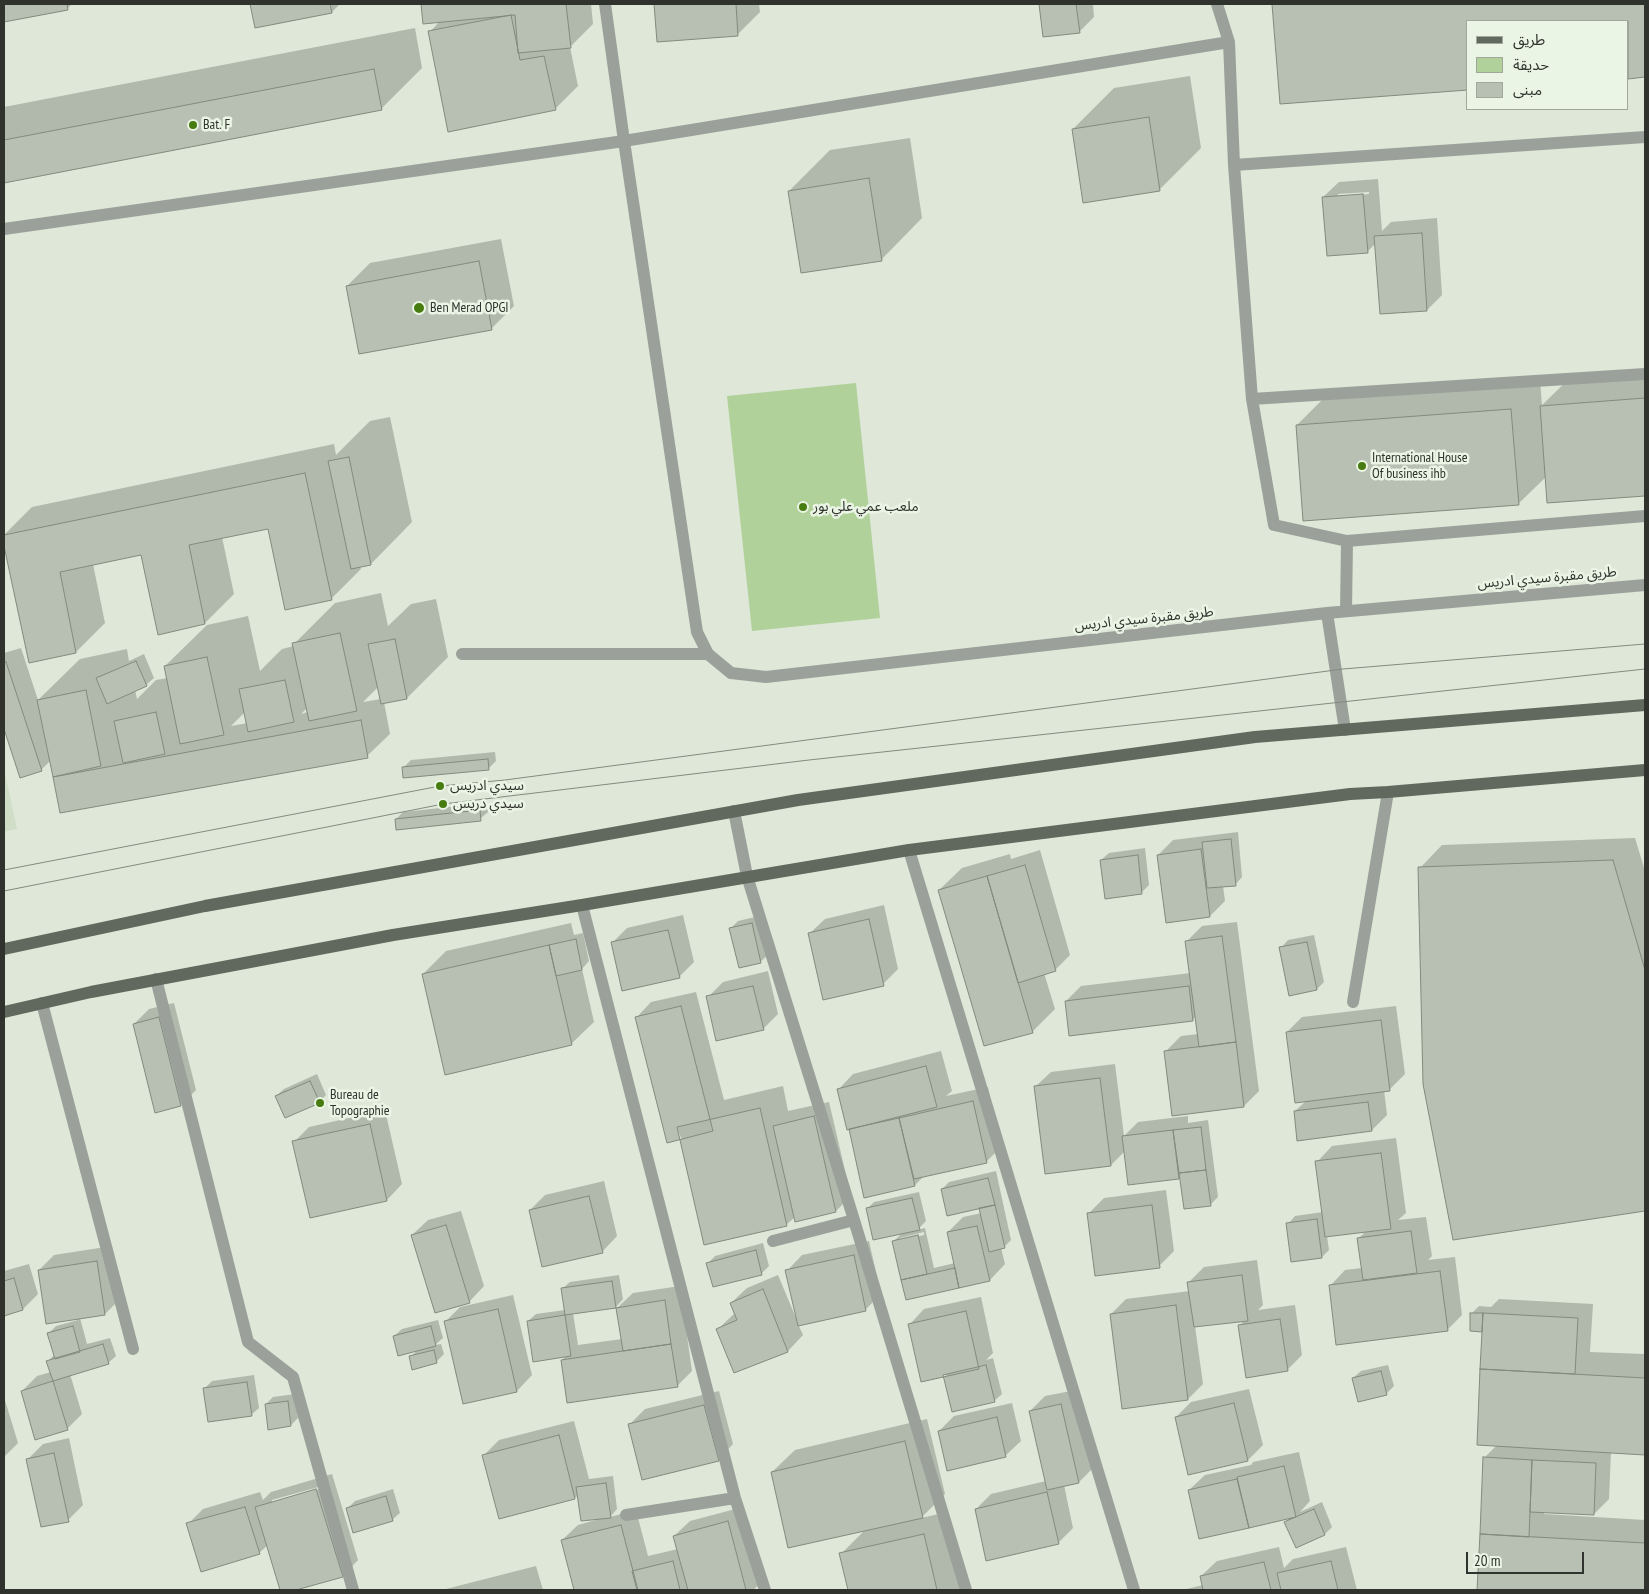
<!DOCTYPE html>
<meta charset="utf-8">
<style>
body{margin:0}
#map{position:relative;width:1649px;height:1594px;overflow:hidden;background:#dee7d8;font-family:"PT Sans Narrow","Noto Sans Arabic",sans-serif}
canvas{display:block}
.frame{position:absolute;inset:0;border:5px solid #2f322d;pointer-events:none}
.legend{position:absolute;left:1466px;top:20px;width:162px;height:90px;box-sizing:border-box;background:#ebf5e5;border:1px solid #a0a79b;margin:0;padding:6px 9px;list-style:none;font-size:15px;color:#2f322d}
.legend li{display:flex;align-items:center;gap:10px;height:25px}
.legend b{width:25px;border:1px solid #a0a79b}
.scale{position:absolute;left:1466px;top:1552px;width:118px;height:22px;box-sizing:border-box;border:2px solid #2f322d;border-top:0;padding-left:6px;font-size:15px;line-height:18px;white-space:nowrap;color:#2f322d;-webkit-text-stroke:4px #ebf5e5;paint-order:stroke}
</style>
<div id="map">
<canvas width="1649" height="1594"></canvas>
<div class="frame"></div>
<ul class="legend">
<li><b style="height:6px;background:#61685d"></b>طريق</li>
<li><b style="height:14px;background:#b1d19b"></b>حديقة</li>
<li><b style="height:14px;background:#b7c0b2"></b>مبنى</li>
</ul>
<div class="scale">20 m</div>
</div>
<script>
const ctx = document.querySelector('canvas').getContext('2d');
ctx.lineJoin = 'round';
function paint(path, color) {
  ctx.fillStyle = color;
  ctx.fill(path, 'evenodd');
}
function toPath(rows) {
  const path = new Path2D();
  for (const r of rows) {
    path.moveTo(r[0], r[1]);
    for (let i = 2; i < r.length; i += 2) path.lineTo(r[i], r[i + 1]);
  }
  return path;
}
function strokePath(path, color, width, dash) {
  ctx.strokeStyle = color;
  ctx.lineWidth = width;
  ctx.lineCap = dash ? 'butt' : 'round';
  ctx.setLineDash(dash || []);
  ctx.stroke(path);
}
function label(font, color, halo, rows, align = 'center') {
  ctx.font = font + ' "PT Sans Narrow","Noto Sans Arabic",sans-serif';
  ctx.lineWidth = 5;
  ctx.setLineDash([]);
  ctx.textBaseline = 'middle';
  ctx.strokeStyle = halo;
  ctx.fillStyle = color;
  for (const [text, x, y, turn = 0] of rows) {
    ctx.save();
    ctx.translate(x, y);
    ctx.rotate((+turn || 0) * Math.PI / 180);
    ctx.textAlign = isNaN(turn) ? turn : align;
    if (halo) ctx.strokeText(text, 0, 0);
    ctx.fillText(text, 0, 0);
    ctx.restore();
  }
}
paint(toPath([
 [4,769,17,829,4,832]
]), '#d0dec8');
paint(toPath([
 [856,383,880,618,752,631,727,396]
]), '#b1d19b');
paint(toPath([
 [4,4,72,4,67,9,4,21],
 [252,4,340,4,332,12,256,27],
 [423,4,591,4,593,24,570,47,578,86,555,109,430,32,440,21,425,23],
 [655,4,759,4,760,12,737,35,658,40],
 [1040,4,1093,4,1094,17,1079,32,1044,36],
 [1274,4,1645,4,1645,76,1628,77,1628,21,1468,21,1281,102],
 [415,28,422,68,381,109,4,182,4,107],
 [1190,76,1201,148,1160,189,1073,129,1114,88],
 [910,138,922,218,881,260,789,191,830,150],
 [1378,179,1382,231,1391,222,1437,218,1442,295,1427,310,1376,243,1367,252,1323,197,1339,182],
 [1369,192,1369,194,1338,197,1338,194],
 [501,239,514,306,491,329,347,286,370,263],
 [1645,371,1645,495,1549,502,1547,476,1518,504,1297,425,1326,396,1540,380,1542,405,1571,377],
 [390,417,412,522,371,564,360,566,361,569,331,599,269,527,222,537,234,594,205,623,159,633,142,553,93,564,105,623,76,652,30,662,4,535,32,507,334,444,336,455,370,421],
 [381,593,388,626,411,604,436,599,448,657,407,698,384,702,390,734,367,756,61,812,51,760,41,770,21,777,4,725,4,653,21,648,38,700,80,659,127,649,129,661,144,654,154,678,146,685,135,690,137,699,156,680,168,678,165,666,207,625,248,616,260,671,282,649,294,646,294,644,335,603],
 [378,687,381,699,363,702],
 [307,708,308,712,301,714],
 [245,712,248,723,231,726],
 [495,752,496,761,488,769,404,767,411,760],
 [487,803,488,812,480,819,396,819,403,812],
 [1238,832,1242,877,1235,885,1223,886,1225,901,1210,916,1158,855,1173,840],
 [1635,838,1645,871,1645,1210,1454,1238,1420,868,1442,845],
 [1145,848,1149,885,1141,893,1101,860,1109,853],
 [1040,850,1070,955,1055,970,1044,973,1055,1009,1032,1032,939,890,962,868,1010,854,1011,859],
 [884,905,898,969,883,984,809,934,825,919],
 [683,915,694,962,679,977,612,943,627,928],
 [759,916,768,955,760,962,731,928,738,921],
 [1237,922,1259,1091,1244,1106,1165,1052,1181,1036,1198,1034,1196,1016,1193,1020,1066,1001,1081,986,1191,973,1187,941,1202,926],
 [571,923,574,935,583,933,589,961,582,969,594,1022,571,1044,423,974,446,951],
 [1314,935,1324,982,1317,989,1281,948,1288,940],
 [768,971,778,1014,763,1029,708,997,723,982],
 [696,992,724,1100,783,1086,788,1111,829,1102,851,1196,836,1211,795,1217,786,1225,681,1138,636,1018,651,1002],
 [174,1003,196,1090,181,1105,134,1024,149,1009],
 [1396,1006,1405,1074,1390,1089,1384,1090,1387,1115,1372,1130,1295,1111,1307,1100,1287,1032,1302,1017],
 [941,1051,952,1091,946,1096,988,1087,1001,1147,986,1162,924,1176,915,1185,850,1128,838,1090,853,1074],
 [1115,1064,1124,1136,1138,1122,1188,1116,1188,1123,1208,1120,1218,1197,1210,1205,1180,1176,1179,1178,1125,1151,1111,1165,1035,1087,1051,1072],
 [317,1074,326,1095,319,1102,276,1096,284,1089],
 [385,1110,402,1184,387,1200,311,1216,294,1142,309,1127],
 [1396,1138,1406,1213,1398,1220,1426,1217,1432,1256,1428,1260,1455,1257,1462,1315,1447,1330,1330,1286,1345,1270,1362,1268,1359,1238,1366,1231,1327,1236,1329,1250,1322,1257,1288,1224,1295,1216,1323,1212,1317,1162,1332,1146],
 [996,1171,1011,1240,1004,1247,1001,1248,1005,1264,990,1280,907,1298,894,1241,903,1232,867,1209,874,1202,919,1192,926,1221,917,1230,925,1228,934,1268,955,1263,948,1232,963,1217,982,1213,980,1207,942,1189,949,1182],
 [924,1232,924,1235,900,1240,900,1238],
 [604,1181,617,1236,602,1252,530,1210,545,1195],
 [1166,1190,1174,1251,1159,1266,1089,1213,1104,1198],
 [461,1211,484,1286,469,1302,412,1235,428,1220],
 [869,1241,881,1294,866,1309,798,1324,803,1335,788,1351,735,1372,718,1329,735,1313,731,1303,747,1288,778,1275,796,1318,797,1318,787,1271,802,1255],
 [763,1243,769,1266,761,1274,708,1263,715,1256],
 [112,1246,120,1299,105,1314,80,1318,87,1344,110,1338,116,1356,108,1363,70,1374,82,1414,67,1429,22,1391,37,1376,51,1372,48,1361,55,1354,49,1333,56,1326,78,1320,39,1270,54,1255],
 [1257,1260,1263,1305,1258,1310,1295,1305,1302,1355,1287,1370,1240,1325,1245,1320,1195,1326,1203,1384,1188,1399,1111,1314,1126,1299,1190,1291,1189,1282,1204,1267],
 [29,1264,38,1294,23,1309,4,1314,4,1271],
 [619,1275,623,1299,616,1307,573,1313,578,1345,622,1339,617,1308,633,1293,680,1286,692,1371,677,1386,562,1360,567,1355,528,1321,536,1314,565,1310,562,1289,570,1282],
 [513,1295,532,1375,517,1391,445,1322,460,1307],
 [981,1297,993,1353,986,1360,993,1358,1002,1394,994,1401,945,1375,909,1325,924,1309],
 [1499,1299,1593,1304,1590,1352,1645,1354,1645,1454,1611,1452,1609,1499,1594,1514,1544,1512,1544,1514,1645,1520,1645,1590,1478,1590,1484,1458,1497,1445,1481,1370,1483,1368,1483,1331,1472,1313,1479,1306,1491,1307],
 [438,1320,443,1338,435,1345,441,1344,444,1354,436,1362,411,1357,418,1349,394,1336,402,1329],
 [1388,1365,1394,1386,1386,1394,1353,1378,1361,1371],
 [254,1375,259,1408,251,1415,204,1389,212,1381],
 [1249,1389,1263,1445,1248,1460,1176,1417,1191,1402],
 [1076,1390,1094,1467,1079,1482,1064,1485,1073,1528,1058,1543,976,1509,991,1494,1046,1481,1030,1411,1045,1396],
 [719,1391,733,1444,718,1460,629,1425,645,1409],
 [295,1394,298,1418,291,1425,266,1404,273,1397],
 [4,1397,18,1443,4,1457],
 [1012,1403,1021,1441,1005,1456,939,1431,954,1416],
 [927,1419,945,1494,921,1518,947,1512,962,1590,849,1590,841,1554,865,1530,772,1472,795,1450],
 [574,1421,589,1479,613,1476,617,1509,610,1517,636,1510,648,1556,678,1549,674,1536,690,1521,743,1507,763,1581,753,1590,576,1590,562,1540,578,1525,599,1519,599,1518,578,1495,575,1498,500,1517,484,1455,499,1440],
 [69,1438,83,1505,68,1520,28,1459,43,1444],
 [1299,1452,1310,1501,1300,1512,1322,1502,1332,1527,1325,1534,1286,1522,1290,1517,1200,1538,1189,1490,1205,1475,1251,1465,1253,1462],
 [332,1474,358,1560,343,1576,292,1590,281,1590,268,1545,259,1553,188,1524,203,1509,260,1492,263,1500,271,1492],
 [322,1486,323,1488,272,1503,272,1500],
 [393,1489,400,1513,392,1520,348,1508,355,1501],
 [1279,1547,1284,1568,1293,1559,1346,1547,1357,1590,1182,1590,1203,1585,1201,1576,1217,1561],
 [536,1566,543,1590,442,1590]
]), '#0003');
const building = toPath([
 [4,4,67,4,68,10,4,22,4,4],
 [250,4,330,4,332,13,255,28,250,4],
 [421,4,566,4,571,48,518,53,515,15,423,24,421,4],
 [654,4,736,4,738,36,657,42,654,4],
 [1039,4,1076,4,1080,33,1043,37,1039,4],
 [1272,4,1645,4,1645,77,1628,79,1628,21,1468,21,1468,90,1280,104,1272,4],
 [511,15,520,60,544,56,556,110,448,132,428,31,511,15],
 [374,69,382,110,4,183,4,140,374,69],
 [1149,117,1160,191,1083,203,1072,129,1149,117],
 [869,178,882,261,801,273,788,191,869,178],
 [1363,194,1368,253,1327,256,1322,197,1363,194],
 [1422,233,1427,311,1380,314,1374,236,1422,233],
 [479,261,492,330,359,354,346,286,479,261],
 [1645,398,1645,496,1547,503,1540,406,1645,398],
 [1511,409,1519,505,1303,521,1296,425,1511,409],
 [349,457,371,565,351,569,328,461,349,457],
 [305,473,332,600,285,610,268,529,189,545,205,624,158,635,141,555,60,572,76,653,29,663,4,546,4,535,305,473],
 [340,633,357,711,309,721,292,643,340,633],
 [395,639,407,699,381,704,368,644,395,639],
 [207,657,224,735,180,744,164,666,207,657],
 [136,661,147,686,107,704,96,678,136,661],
 [6,662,42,771,20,778,4,729,4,663,6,662],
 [285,680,294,722,248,732,239,689,285,680],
 [86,690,101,766,53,777,37,700,86,690],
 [156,712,165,754,123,763,114,721,156,712],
 [361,720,368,758,60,813,53,777,361,720],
 [488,759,489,770,403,778,402,767,488,759],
 [480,810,481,821,396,830,395,819,480,810],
 [1231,839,1236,886,1207,888,1202,842,1231,839],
 [1201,849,1210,917,1166,923,1157,855,1201,849],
 [1138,855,1142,894,1105,899,1100,860,1138,855],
 [1613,860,1645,970,1645,1211,1453,1240,1423,1084,1418,867,1613,860],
 [1025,865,1056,971,1018,983,987,876,1025,865],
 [987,876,1033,1033,984,1046,938,890,987,876],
 [869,919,884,986,823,1000,808,933,869,919],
 [752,923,761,963,739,968,729,928,752,923],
 [668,930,680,978,622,991,611,942,668,930],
 [1222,936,1236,1042,1199,1047,1185,941,1222,936],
 [576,939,582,970,556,976,549,945,576,939],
 [1307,942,1317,990,1289,996,1279,947,1307,942],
 [549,945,572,1045,445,1075,422,974,549,945],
 [753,986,764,1030,716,1041,706,996,753,986],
 [1189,986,1193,1021,1069,1036,1065,1001,1189,986],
 [681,1006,713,1131,667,1143,635,1017,681,1006],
 [159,1017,181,1106,155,1113,133,1024,159,1017],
 [1381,1020,1390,1091,1295,1103,1286,1032,1381,1020],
 [1236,1042,1244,1107,1172,1116,1164,1051,1236,1042],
 [926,1066,937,1107,847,1130,837,1089,926,1066],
 [1100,1078,1111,1166,1045,1174,1034,1086,1100,1078],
 [310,1081,320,1103,285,1118,275,1096,310,1081],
 [973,1101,987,1163,914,1179,899,1118,973,1101],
 [1368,1102,1372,1131,1297,1141,1294,1111,1368,1102],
 [760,1108,787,1226,704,1245,677,1127,760,1108],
 [814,1116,836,1212,795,1222,773,1126,814,1116],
 [899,1118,915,1186,864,1198,849,1129,899,1118],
 [370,1124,387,1201,310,1218,292,1141,370,1124],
 [1201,1127,1206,1170,1179,1173,1173,1130,1201,1127],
 [1173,1130,1179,1179,1128,1185,1122,1136,1173,1130],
 [1381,1153,1391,1229,1325,1237,1315,1161,1381,1153],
 [1206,1170,1211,1206,1184,1209,1179,1173,1206,1170],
 [988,1178,995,1205,947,1216,941,1189,988,1178],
 [589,1196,603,1253,542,1267,529,1210,589,1196],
 [912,1198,920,1230,873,1240,866,1208,912,1198],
 [995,1205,1005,1248,989,1252,979,1208,995,1205],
 [1152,1205,1160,1268,1095,1276,1087,1213,1152,1205],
 [1317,1219,1322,1258,1291,1262,1286,1223,1317,1219],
 [446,1225,470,1303,435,1313,411,1235,446,1225],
 [977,1226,990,1281,959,1288,947,1232,977,1226],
 [1411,1231,1417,1273,1363,1280,1357,1238,1411,1231],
 [918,1235,927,1274,901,1280,892,1241,918,1235],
 [756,1250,762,1275,713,1287,706,1263,756,1250],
 [854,1255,866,1311,798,1326,785,1270,854,1255],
 [97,1261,105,1315,46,1324,38,1270,97,1261],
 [955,1268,959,1288,906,1300,901,1280,955,1268],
 [1440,1271,1448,1331,1336,1345,1329,1285,1440,1271],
 [1242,1275,1248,1321,1194,1327,1187,1282,1242,1275],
 [14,1278,23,1310,4,1316,4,1281,14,1278],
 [612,1281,616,1308,565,1315,561,1288,612,1281],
 [763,1289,788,1352,734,1373,716,1329,737,1320,730,1303,763,1289],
 [665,1300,671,1344,623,1351,616,1308,665,1300],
 [1176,1305,1188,1400,1122,1409,1110,1314,1176,1305],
 [498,1309,517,1392,463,1404,444,1321,498,1309],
 [966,1311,979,1369,921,1382,908,1324,966,1311],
 [1470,1313,1483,1313,1482,1332,1470,1331,1470,1313],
 [1483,1313,1578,1318,1575,1374,1480,1369,1483,1313],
 [565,1315,571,1356,533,1362,527,1321,565,1315],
 [1280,1319,1288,1371,1246,1378,1238,1325,1280,1319],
 [73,1326,80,1352,55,1359,47,1333,73,1326],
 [431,1326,436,1346,398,1356,393,1336,431,1326],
 [103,1344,109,1364,53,1381,46,1361,103,1344],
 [671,1344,678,1387,567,1403,561,1360,671,1344],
 [434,1350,437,1363,412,1370,409,1356,434,1350],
 [986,1365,995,1402,952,1412,943,1375,986,1365],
 [1480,1369,1645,1378,1645,1455,1477,1445,1480,1369],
 [1381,1371,1387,1395,1358,1402,1352,1378,1381,1371],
 [53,1381,68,1430,35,1440,21,1391,53,1381],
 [247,1382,252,1416,208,1422,203,1388,247,1382],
 [288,1401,291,1426,268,1430,265,1404,288,1401],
 [1234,1403,1248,1461,1188,1475,1175,1417,1234,1403],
 [1061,1404,1079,1483,1047,1490,1029,1411,1061,1404],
 [704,1405,719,1461,642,1480,628,1424,704,1405],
 [997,1417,1006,1457,947,1471,938,1431,997,1417],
 [559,1435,575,1499,499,1519,482,1455,559,1435],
 [905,1441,923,1518,788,1548,771,1472,905,1441],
 [54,1453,69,1522,41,1527,26,1459,54,1453],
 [1483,1457,1532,1460,1529,1537,1480,1534,1483,1457],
 [1532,1460,1596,1463,1594,1515,1530,1512,1532,1460],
 [1284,1466,1296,1517,1249,1528,1237,1477,1284,1466],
 [1237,1479,1249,1528,1199,1539,1188,1490,1237,1479],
 [606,1483,611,1518,581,1521,576,1487,606,1483],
 [316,1489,343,1577,296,1590,280,1590,255,1507,316,1489],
 [1047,1492,1059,1544,986,1561,975,1509,1047,1492],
 [386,1496,393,1521,353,1533,346,1508,386,1496],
 [245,1507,260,1554,201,1572,186,1523,245,1507],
 [1314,1509,1325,1535,1296,1548,1284,1522,1314,1509],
 [728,1521,746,1590,688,1590,673,1536,728,1521],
 [621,1525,638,1590,574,1590,561,1540,621,1525],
 [924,1534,937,1590,848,1590,839,1553,924,1534],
 [1480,1534,1645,1543,1645,1590,1477,1590,1480,1534],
 [673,1561,680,1590,637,1590,632,1571,673,1561],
 [1331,1561,1338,1590,1281,1590,1277,1573,1331,1561],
 [1264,1562,1271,1590,1203,1590,1200,1576,1264,1562]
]);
paint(building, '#b7c0b2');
strokePath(building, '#828a7d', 1);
strokePath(toPath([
 [462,654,708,654],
 [1353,1002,1388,792]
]), '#9ca09a', 12);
strokePath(toPath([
 [605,4,624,141,697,632,708,654,731,673,766,677,1327,613,1645,585],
 [1229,42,1234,165,1645,137],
 [1234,165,1252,399,1274,525,1347,541,1645,516],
 [4,229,624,141,1229,42,1217,4],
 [1252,399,1645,374],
 [1346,611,1347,541],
 [1327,613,1345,730],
 [734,811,747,876,854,1220,966,1590],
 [909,850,1134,1590],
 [582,905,735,1498,765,1590],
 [156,979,248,1342,293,1377,353,1590],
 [42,1003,133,1349],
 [773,1241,854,1220],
 [626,1515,735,1498]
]), '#9ca09a', 12);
strokePath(toPath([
 [4,949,205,906,798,800,1255,737,1645,705],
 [4,1012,91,992,393,935,582,905,909,850,1350,794,1388,792,1645,770]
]), '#61685d', 12);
strokePath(toPath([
 [4,870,440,786,505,780,1343,669,1645,644],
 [4,891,443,804,809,760,1645,669]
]), '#848a80', 1);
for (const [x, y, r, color] of [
 [193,125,5,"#477c10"],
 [419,308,6,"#477c10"],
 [1362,466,5,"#477c10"],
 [803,507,5,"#477c10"],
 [440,786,5,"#477c10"],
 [443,804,5,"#477c10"],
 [320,1103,5,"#477c10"]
]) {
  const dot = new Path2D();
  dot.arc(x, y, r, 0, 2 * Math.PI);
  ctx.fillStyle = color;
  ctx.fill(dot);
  strokePath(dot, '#ebf5e5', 2);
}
label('14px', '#2f322d', '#ebf5e5', [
 ["Bat. F",203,125],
 ["Ben Merad OPGI",430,308],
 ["International House",1372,458],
 ["Of business ihb",1372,474],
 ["ملعب عمي علي بور",813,507],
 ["سيدي ادريس",450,786],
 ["سيدي دريس",453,804],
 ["Bureau de",330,1095],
 ["Topographie",330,1111]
], 'left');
label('14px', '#2f322d', '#ebf5e5', [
 ["طريق مقبرة سيدي ادريس",1547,578,-5],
 ["طريق مقبرة سيدي ادريس",1144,619,-6]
]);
</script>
